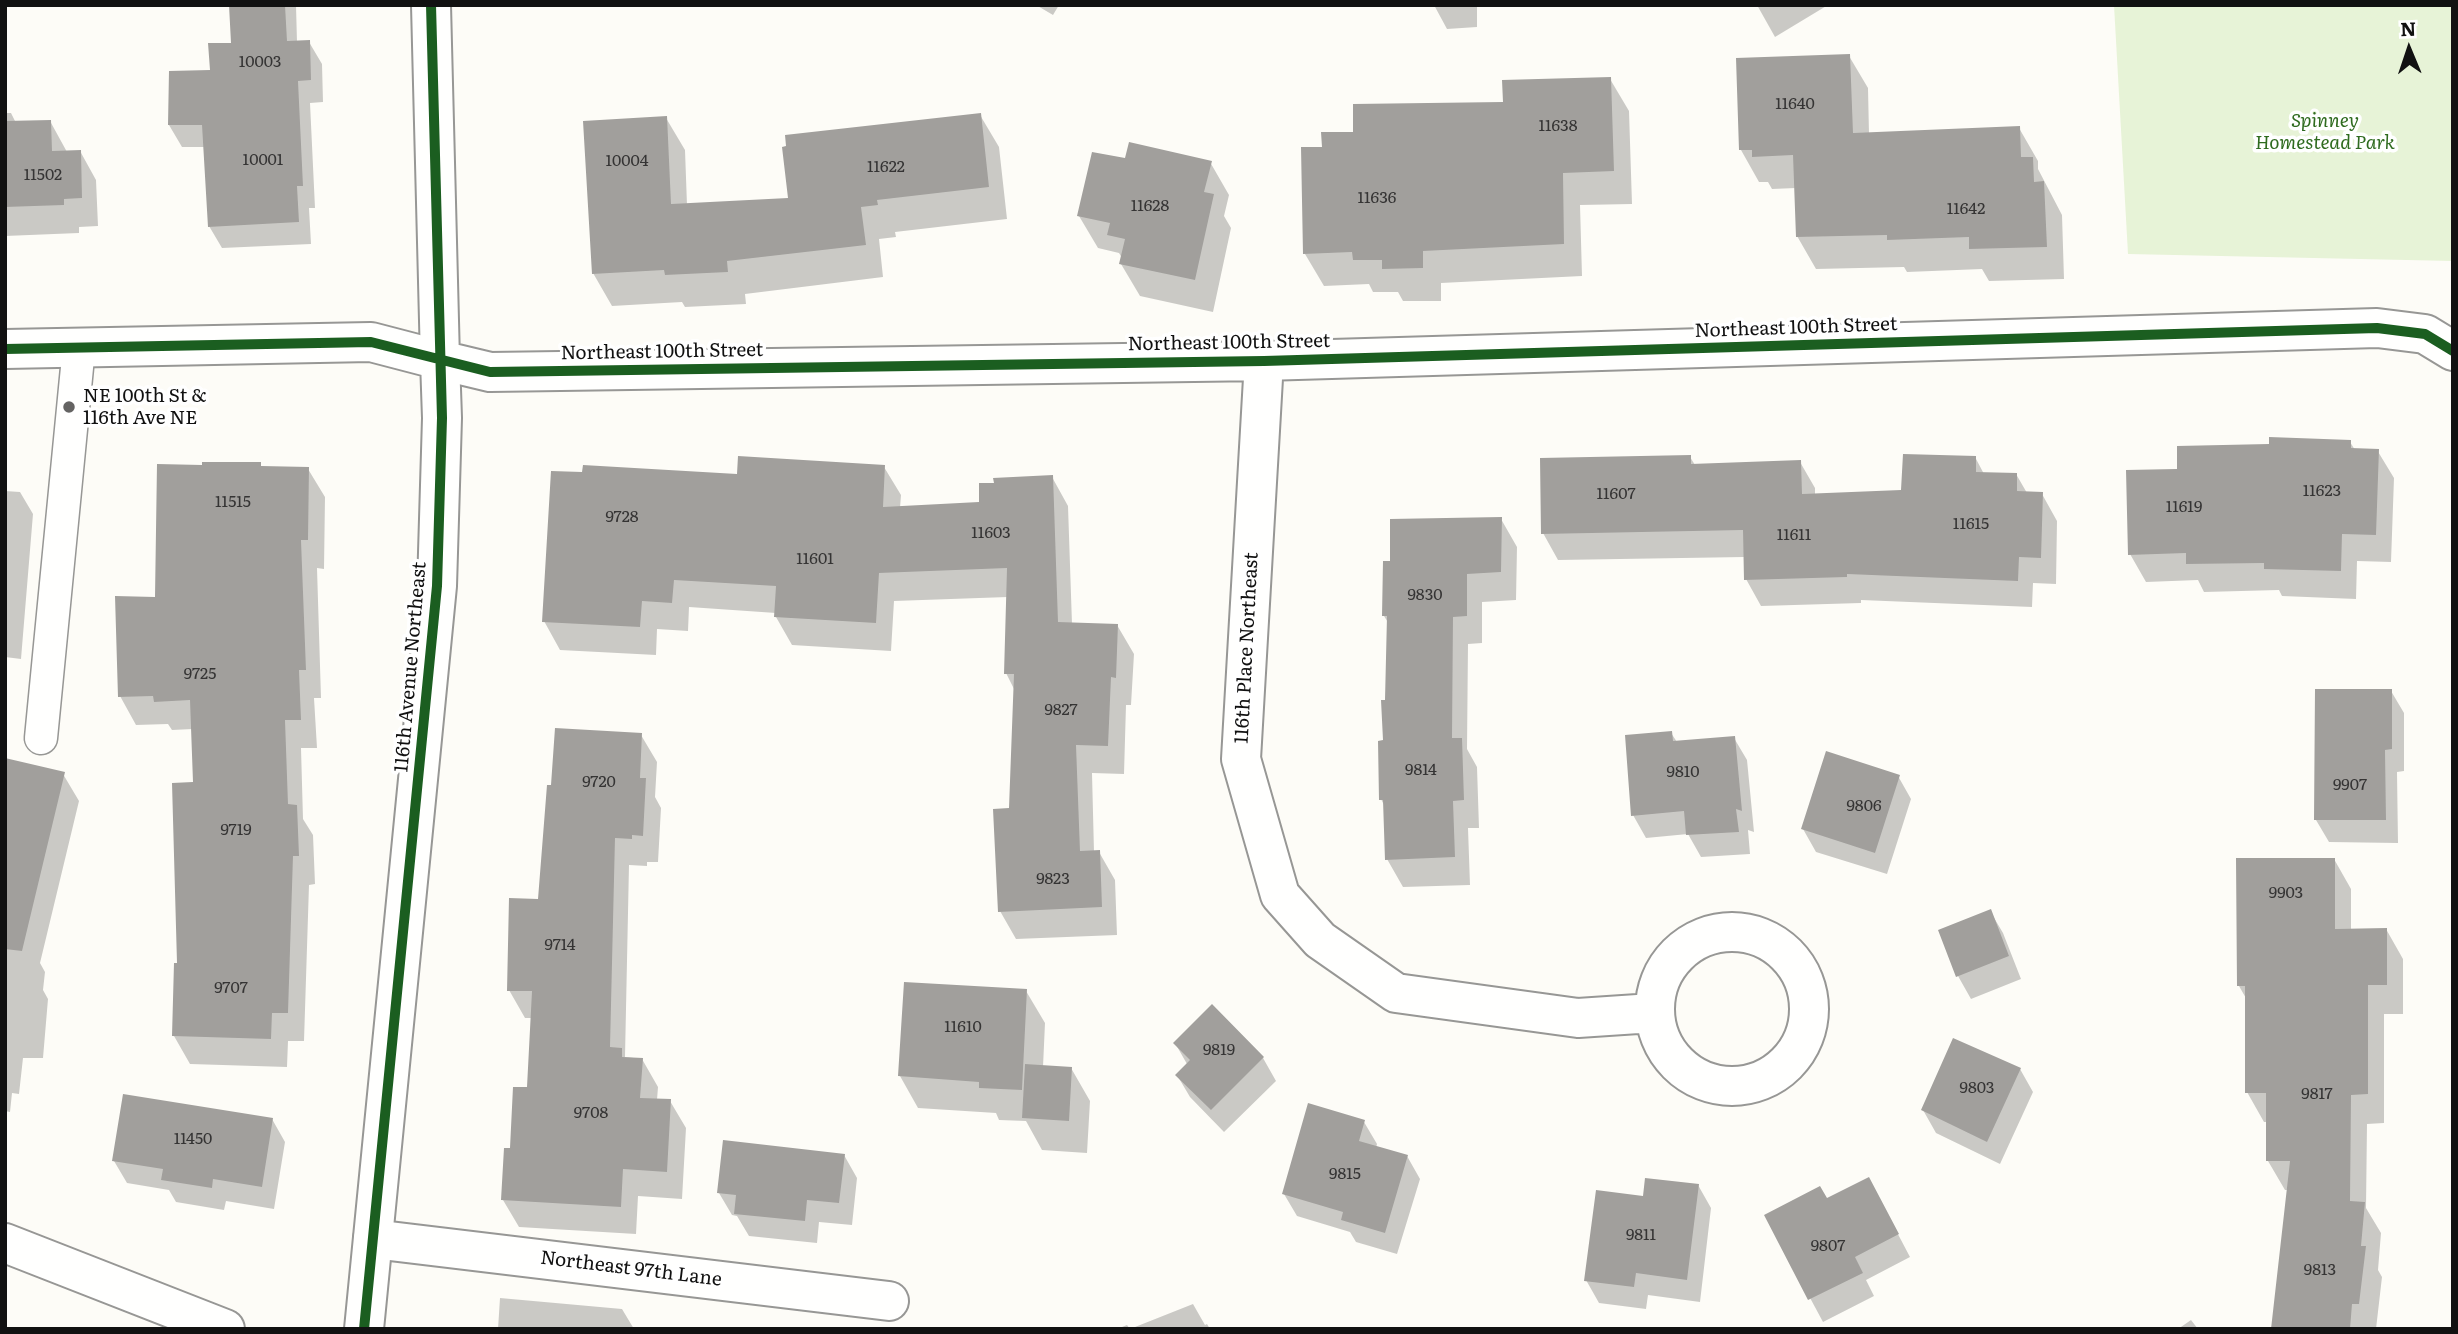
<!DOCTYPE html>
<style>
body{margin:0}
#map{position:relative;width:2458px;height:1334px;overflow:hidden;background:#fdfcf7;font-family:Literata,serif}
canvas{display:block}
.frame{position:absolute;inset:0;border:7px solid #111;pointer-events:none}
.north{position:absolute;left:2374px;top:14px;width:70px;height:70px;-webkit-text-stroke:5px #fff;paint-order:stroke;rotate:358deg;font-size:19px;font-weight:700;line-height:28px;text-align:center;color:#111}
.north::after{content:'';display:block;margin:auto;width:24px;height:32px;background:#111;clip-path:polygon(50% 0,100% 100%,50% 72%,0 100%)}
</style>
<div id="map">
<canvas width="2458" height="1334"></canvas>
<div class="frame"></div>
<div class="north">N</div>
</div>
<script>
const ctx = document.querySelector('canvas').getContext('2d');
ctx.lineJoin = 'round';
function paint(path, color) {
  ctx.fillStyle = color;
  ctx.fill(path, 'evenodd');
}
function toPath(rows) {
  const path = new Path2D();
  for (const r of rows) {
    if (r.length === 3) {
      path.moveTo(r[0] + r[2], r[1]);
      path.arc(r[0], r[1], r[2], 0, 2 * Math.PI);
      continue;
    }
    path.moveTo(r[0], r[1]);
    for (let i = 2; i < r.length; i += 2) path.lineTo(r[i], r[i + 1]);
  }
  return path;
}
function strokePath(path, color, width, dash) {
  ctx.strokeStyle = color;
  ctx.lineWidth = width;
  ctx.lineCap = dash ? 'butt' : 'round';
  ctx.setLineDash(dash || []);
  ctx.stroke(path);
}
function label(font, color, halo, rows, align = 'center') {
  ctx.font = font + ' Literata,serif';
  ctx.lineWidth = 7;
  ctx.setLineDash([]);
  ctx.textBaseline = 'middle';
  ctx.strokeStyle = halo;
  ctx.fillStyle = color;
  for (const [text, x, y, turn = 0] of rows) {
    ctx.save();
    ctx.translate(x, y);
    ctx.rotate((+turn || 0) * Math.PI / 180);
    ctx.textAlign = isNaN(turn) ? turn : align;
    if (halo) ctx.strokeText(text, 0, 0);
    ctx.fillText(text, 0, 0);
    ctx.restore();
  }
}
paint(toPath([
 [2114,5,2453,5,2453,261,2128,254]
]), '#e7f3d7');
paint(toPath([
 [231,5,296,5,297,42,309,42,322,64,323,102,310,103,315,208,309,208,311,244,222,248,209,226,205,147,182,147,169,125,232,44],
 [1036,5,1059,5,1053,15],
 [1434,5,1477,5,1477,27,1447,29],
 [1757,5,1828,5,1775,37],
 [1849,56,1868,88,1869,134,2019,128,2038,161,2038,169,2062,215,2064,279,1989,281,1982,269,1907,272,1904,267,1816,269,1797,236,1796,188,1772,189,1768,182,1759,182,1741,150],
 [1610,79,1629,111,1632,204,1580,205,1582,276,1441,283,1441,301,1403,301,1398,292,1373,292,1369,284,1324,286,1305,254,1324,149,1355,134,1505,104],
 [5,113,11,113,16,123,50,121,67,152,80,151,96,180,98,226,79,227,79,233,5,236],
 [980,115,999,147,1007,219,895,232,896,237,879,239,883,277,745,294,746,304,685,307,682,302,612,306,593,273,666,118,685,150,687,205,790,200],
 [1127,160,1210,162,1229,195,1224,216,1231,228,1213,312,1140,296,1121,264,1122,258,1119,253,1098,248,1079,216],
 [2350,442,2355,450,2377,450,2394,478,2391,562,2357,561,2356,599,2282,596,2279,590,2204,592,2198,580,2146,582,2130,554,2179,471],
 [1690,457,1695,465,1800,462,1815,488,1815,495,1903,492,1975,457,1984,474,2016,474,2027,493,2042,494,2057,521,2056,584,2033,583,2032,607,1861,600,1861,603,1761,606,1746,579,1745,557,1558,560,1543,533],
 [260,464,262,468,308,469,325,497,324,569,317,568,321,698,314,698,317,748,301,748,303,819,313,835,315,884,309,885,304,1041,288,1041,287,1067,190,1064,174,1036,195,784,193,729,172,730,168,724,136,725,120,696,157,598],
 [884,467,901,495,900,508,981,504,1052,477,1068,506,1072,624,1117,625,1134,654,1131,705,1126,705,1124,774,1092,773,1094,852,1099,852,1115,880,1117,935,1016,939,1000,911,1011,810,1015,691,1006,673,1008,597,894,601,891,651,792,645,776,617,776,613,689,607,688,631,657,629,656,655,560,650,544,621,739,476],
 [5,491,20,492,33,514,21,659,5,657],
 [1501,519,1517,547,1516,600,1482,602,1482,643,1468,644,1467,749,1477,767,1479,828,1468,828,1470,885,1403,887,1387,859,1385,807,1381,799,1389,624,1384,616],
 [2391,691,2404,713,2404,771,2397,772,2398,843,2329,842,2316,820],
 [1671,733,1677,742,1734,738,1747,760,1754,832,1748,830,1750,854,1701,857,1688,834,1646,838,1633,815],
 [641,735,657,762,655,797,661,808,658,862,647,862,647,866,629,865,625,1057,642,1059,658,1087,657,1100,670,1101,686,1128,682,1199,638,1196,636,1234,519,1227,503,1200,512,1150,528,1089,532,1018,525,1018,509,990,540,901],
 [5,760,63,774,79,801,40,963,45,972,43,990,48,999,43,1058,23,1058,19,1094,12,1093,10,1112,5,1111],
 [1898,776,1911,799,1887,874,1816,852,1803,829],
 [2334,859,2351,889,2351,930,2386,929,2403,959,2403,1014,2384,1014,2384,1123,2367,1124,2366,1208,2381,1233,2378,1270,2382,1277,2376,1329,2273,1329,2288,1190,2285,1190,2268,1161,2268,1122,2264,1122,2247,1092,2247,1000,2239,986],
 [1990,911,2003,933,2021,979,1971,999,1958,976,1940,931],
 [1026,991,1045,1023,1043,1067,1071,1068,1090,1101,1087,1153,1042,1150,1026,1121,999,1120,996,1113,918,1108,900,1076],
 [1212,1006,1263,1058,1276,1081,1224,1132,1190,1097,1177,1075,1187,1064,1175,1043],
 [2020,1069,2033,1092,2000,1164,1936,1133,1923,1110],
 [272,1119,285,1142,274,1209,226,1201,224,1210,176,1202,169,1190,127,1183,114,1161],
 [1364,1122,1377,1144,1376,1148,1407,1156,1420,1179,1397,1254,1356,1242,1350,1232,1297,1216,1284,1194],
 [844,1155,857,1178,852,1225,819,1222,817,1243,749,1236,737,1216,732,1215,719,1193],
 [1698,1185,1711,1208,1700,1302,1648,1295,1646,1309,1599,1303,1586,1280,1645,1198],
 [1827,1200,1881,1202,1910,1257,1866,1280,1874,1296,1823,1322,1766,1216],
 [500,1298,622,1309,634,1329,498,1329],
 [1193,1304,1205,1325,1207,1324,1210,1329,1117,1329,1127,1325,1130,1329],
 [2191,1320,2198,1329,2178,1329]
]), '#0003');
paint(toPath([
 [229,5,285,5,287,41,310,40,311,80,298,81,303,186,297,186,299,222,208,227,202,125,168,125,169,71,210,70,208,43,231,43],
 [1850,54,1853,133,2020,126,2021,157,2033,157,2034,182,2044,181,2047,247,1969,249,1969,237,1887,240,1887,235,1796,237,1793,155,1752,157,1752,150,1739,150,1736,58],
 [1611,77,1614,171,1563,173,1564,244,1423,251,1423,268,1382,269,1382,260,1353,260,1352,252,1303,254,1301,147,1322,147,1321,132,1353,132,1353,104,1503,102,1502,80],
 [981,113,989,187,877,200,878,205,861,207,866,245,727,261,728,272,665,275,664,270,592,274,583,121,667,116,671,204,788,198,782,147,786,146,785,135],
 [51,120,52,151,81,150,82,198,64,199,64,205,5,207,5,121],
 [1129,142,1212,161,1204,192,1214,194,1195,280,1119,264,1125,239,1107,235,1110,223,1077,216,1092,152,1125,158],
 [2269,437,2351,440,2351,448,2379,449,2376,535,2342,534,2341,571,2264,569,2264,563,2186,564,2186,553,2128,555,2126,470,2177,469,2177,446,2269,444],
 [1903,454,1976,456,1976,472,2017,473,2017,491,2043,492,2041,558,2019,557,2018,581,1847,574,1847,577,1744,580,1743,530,1541,534,1540,458,1691,455,1691,464,1801,460,1802,494,1901,490],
 [738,456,885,465,883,507,979,502,979,483,994,483,993,478,1053,475,1058,622,1118,624,1116,678,1111,677,1108,746,1076,745,1080,851,1100,850,1102,907,998,912,993,809,1009,808,1014,674,1004,674,1007,568,879,573,876,623,774,617,776,586,674,580,672,603,642,601,640,627,542,622,551,471,582,472,583,465,737,474],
 [202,462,261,462,261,466,309,467,308,540,301,540,306,670,299,670,301,720,285,720,288,804,297,805,299,856,293,856,288,1013,272,1013,271,1039,172,1036,174,963,177,963,172,783,193,782,190,700,154,702,153,696,118,697,115,596,155,597,157,464,202,465],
 [1502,517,1501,572,1467,574,1467,616,1453,617,1452,738,1462,738,1464,800,1453,801,1455,857,1385,860,1383,800,1379,800,1378,741,1383,740,1381,700,1385,700,1387,616,1382,616,1383,561,1390,561,1390,519],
 [2315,689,2392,689,2392,749,2385,750,2386,820,2314,820],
 [555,728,642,733,640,778,646,778,643,836,632,835,632,839,615,838,610,1047,622,1048,622,1057,643,1058,640,1098,671,1099,667,1172,623,1169,621,1207,501,1200,504,1148,510,1148,513,1087,527,1087,532,991,507,991,509,898,538,899,547,785,551,785],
 [1672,731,1673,741,1735,736,1742,811,1736,809,1739,832,1686,835,1684,811,1631,816,1625,735],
 [1826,751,1900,775,1875,853,1801,829],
 [5,758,65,772,22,951,5,949],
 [2236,858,2335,858,2335,929,2387,928,2387,985,2368,985,2368,1094,2351,1095,2350,1201,2365,1202,2361,1246,2366,1246,2359,1304,2352,1304,2350,1329,2271,1329,2290,1161,2266,1161,2266,1093,2245,1093,2245,986,2237,986],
 [1991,909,2009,956,1956,977,1938,930],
 [904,982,1027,989,1022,1090,979,1088,979,1082,898,1076],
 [1212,1004,1264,1057,1211,1110,1175,1075,1190,1060,1173,1043],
 [1953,1038,2021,1068,1987,1142,1921,1110],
 [1025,1064,1072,1067,1069,1121,1022,1118],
 [123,1094,273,1118,262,1187,213,1179,212,1188,161,1180,163,1169,112,1161],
 [1308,1103,1365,1120,1359,1141,1408,1155,1385,1233,1341,1220,1343,1212,1282,1194],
 [723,1140,845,1154,839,1203,807,1200,805,1221,734,1214,736,1195,717,1193],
 [1869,1177,1899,1234,1855,1257,1863,1273,1808,1300,1764,1215,1820,1186,1827,1198],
 [1645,1178,1699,1184,1687,1280,1636,1273,1634,1287,1584,1281,1596,1190,1643,1196]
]), '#a19f9c');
const service = toPath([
 [41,738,79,347]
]);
const minor = toPath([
 [431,5,440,360,490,372,1264,361,2377,328,2425,334,2453,351],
 [1264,361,1241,759,1280,895,1320,940,1396,993,1578,1018,1653,1013],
 [1732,1009,77],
 [373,1239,889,1301],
 [5,1243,225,1329]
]);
const tertiary = toPath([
 [5,349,371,342,440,360,442,418,437,586,364,1329]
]);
strokePath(service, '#979795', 35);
strokePath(minor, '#979795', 42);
strokePath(tertiary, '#979795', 42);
strokePath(service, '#fffffe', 32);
strokePath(minor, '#fffffe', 38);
strokePath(tertiary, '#fffffe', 38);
strokePath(toPath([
 [5,349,371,342,490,372,1264,361,2377,328,2425,334,2453,351],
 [364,1329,437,586,442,418,431,5]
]), '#1b5e20', 10);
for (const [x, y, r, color] of [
 [69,407,7,"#646362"]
]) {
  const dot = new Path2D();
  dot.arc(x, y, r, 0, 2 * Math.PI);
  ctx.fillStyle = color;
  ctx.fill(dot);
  strokePath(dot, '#fff', 2.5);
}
label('16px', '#353434', null, [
 ["10003",260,62],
 ["11640",1795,104],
 ["11638",1558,126],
 ["10001",263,160],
 ["10004",627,161],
 ["11622",886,167],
 ["11502",43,175],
 ["11636",1377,198],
 ["11628",1150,206],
 ["11642",1966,209],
 ["11623",2322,491],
 ["11607",1616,494],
 ["11515",233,502],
 ["11619",2184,507],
 ["9728",622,517],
 ["11615",1971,524],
 ["11603",991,533],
 ["11611",1794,535],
 ["11601",815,559],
 ["9830",1425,595],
 ["9725",200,674],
 ["9827",1061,710],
 ["9814",1421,770],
 ["9810",1683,772],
 ["9720",599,782],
 ["9907",2350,785],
 ["9806",1864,806],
 ["9719",236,830],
 ["9823",1053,879],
 ["9903",2286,893],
 ["9714",560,945],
 ["9707",231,988],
 ["11610",963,1027],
 ["9819",1219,1050],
 ["9803",1977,1088],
 ["9817",2317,1094],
 ["9708",591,1113],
 ["11450",193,1139],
 ["9815",1345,1174],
 ["9811",1641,1235],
 ["9807",1828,1246],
 ["9813",2320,1270]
]);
label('italic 19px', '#2f6b1f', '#fff', [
 ["Spinney",2325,121],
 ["Homestead Park",2325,143]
]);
label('19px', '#111', '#fff', [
 ["Northeast 100th Street",1796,328,-2],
 ["Northeast 100th Street",1229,343,-1],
 ["Northeast 100th Street",662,352,-1],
 ["116th Place Northeast",1247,648,-87],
 ["116th Avenue Northeast",411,667,-85],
 ["Northeast 97th Lane",631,1269,7]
]);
label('19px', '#111', '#fff', [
 ["NE 100th St &",83,396],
 ["116th Ave NE",83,418]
], 'left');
</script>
